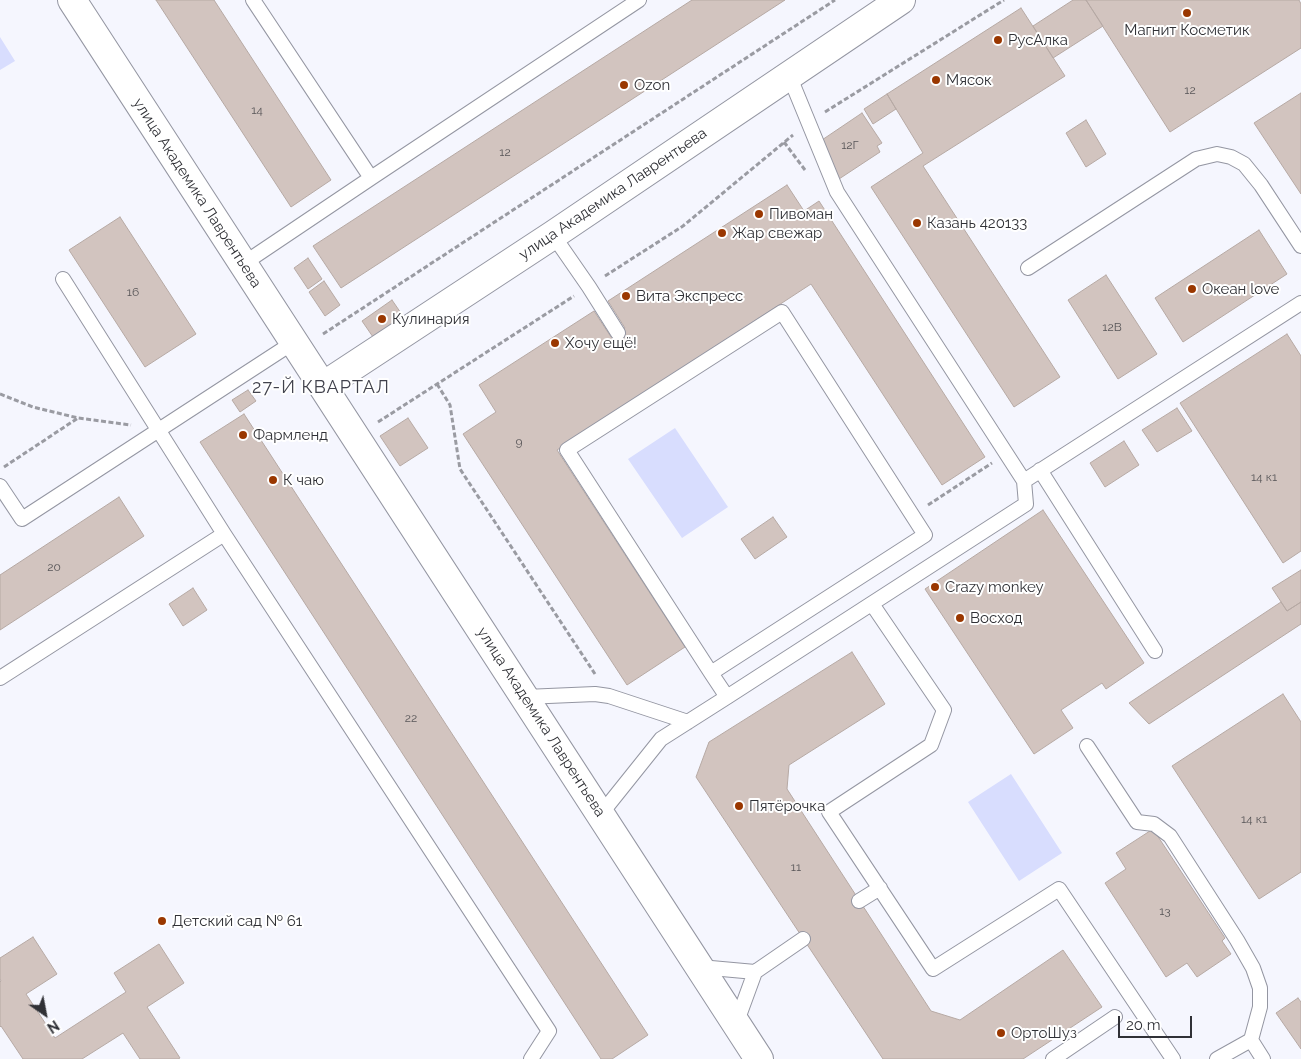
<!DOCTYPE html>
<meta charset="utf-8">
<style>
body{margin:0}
#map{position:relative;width:1301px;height:1059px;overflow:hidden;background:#f5f6fe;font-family:Raleway,sans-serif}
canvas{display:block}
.north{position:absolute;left:20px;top:989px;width:50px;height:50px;-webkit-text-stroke:4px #fff;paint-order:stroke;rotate:147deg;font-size:14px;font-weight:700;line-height:20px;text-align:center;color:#303136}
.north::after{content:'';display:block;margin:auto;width:18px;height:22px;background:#303136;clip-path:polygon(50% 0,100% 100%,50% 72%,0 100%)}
.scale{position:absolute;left:1118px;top:1016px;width:74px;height:22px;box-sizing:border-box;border:2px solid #303136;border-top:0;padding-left:6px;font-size:15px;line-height:18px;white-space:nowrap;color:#303136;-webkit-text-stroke:4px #fff;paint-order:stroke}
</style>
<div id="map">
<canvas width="1301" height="1059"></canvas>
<div class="north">N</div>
<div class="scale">20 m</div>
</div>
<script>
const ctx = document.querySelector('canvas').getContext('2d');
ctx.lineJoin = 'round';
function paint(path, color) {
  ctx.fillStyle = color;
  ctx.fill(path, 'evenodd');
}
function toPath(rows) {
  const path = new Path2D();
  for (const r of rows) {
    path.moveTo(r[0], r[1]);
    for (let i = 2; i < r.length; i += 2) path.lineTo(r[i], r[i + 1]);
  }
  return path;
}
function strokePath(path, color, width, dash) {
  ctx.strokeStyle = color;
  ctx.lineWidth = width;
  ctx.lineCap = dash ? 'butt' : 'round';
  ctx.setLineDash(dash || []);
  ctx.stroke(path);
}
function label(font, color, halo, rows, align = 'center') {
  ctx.font = font + ' Raleway,sans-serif';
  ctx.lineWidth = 4;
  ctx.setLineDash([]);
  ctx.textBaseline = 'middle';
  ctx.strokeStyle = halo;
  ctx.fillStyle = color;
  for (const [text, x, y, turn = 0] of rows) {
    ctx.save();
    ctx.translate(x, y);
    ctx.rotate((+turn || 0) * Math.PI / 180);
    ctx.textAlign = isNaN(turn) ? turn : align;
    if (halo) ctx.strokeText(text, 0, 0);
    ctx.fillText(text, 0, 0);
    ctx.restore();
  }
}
paint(toPath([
 [0,37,15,61,0,70],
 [675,428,728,507,682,538,628,459],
 [1011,774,1062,853,1019,881,968,802]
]), '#d8ddfe');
const building = toPath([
 [156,0,214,0,331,180,291,207,156,0],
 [692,0,785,0,341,288,313,246,692,0],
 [1073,0,1086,0,1103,26,1053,58,1033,26,1073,0],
 [1086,0,1299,0,1301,4,1301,48,1170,132,1086,0],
 [1021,8,1065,76,923,166,1060,377,1014,407,871,187,923,153,887,94,1021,8],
 [1301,93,1301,194,1254,123,1301,93],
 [887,94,896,109,873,124,864,109,887,94],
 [862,113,882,143,877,146,880,152,839,179,819,142,862,113],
 [1086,120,1106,154,1086,167,1066,133,1086,120],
 [787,185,804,211,819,201,985,457,942,485,811,284,557,450,685,647,627,685,463,434,496,412,479,385,594,311,611,337,625,328,608,301,787,185],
 [120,217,196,334,145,367,69,250,120,217],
 [1259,230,1287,274,1183,342,1155,298,1259,230],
 [308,258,322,279,308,289,294,268,308,258],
 [1106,275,1157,354,1118,379,1068,300,1106,275],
 [324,281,340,305,325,316,309,292,324,281],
 [392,300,403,316,373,337,362,321,392,300],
 [1287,334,1301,356,1301,551,1283,563,1180,403,1287,334],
 [248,390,256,401,240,412,232,400,248,390],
 [1177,408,1192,431,1157,452,1142,430,1177,408],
 [244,414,648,1035,612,1059,601,1059,200,442,244,414],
 [408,418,428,448,400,466,380,436,408,418],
 [1124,441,1139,465,1105,487,1090,463,1124,441],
 [119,497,144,536,0,630,0,575,119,497],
 [1043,510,1144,663,1106,689,1102,683,1061,710,1073,728,1034,754,925,589,1043,510],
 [773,517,787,537,755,559,741,539,773,517],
 [1301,570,1301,602,1287,611,1272,588,1301,570],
 [193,588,207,610,183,626,169,604,193,588],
 [1281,602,1287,611,1301,602,1301,624,1149,724,1129,703,1281,602],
 [852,652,885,704,789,765,787,789,931,1011,960,1020,1063,950,1102,1007,1023,1059,883,1059,696,777,709,742,852,652],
 [1283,694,1301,722,1301,872,1259,899,1172,766,1283,694],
 [1153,829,1225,938,1222,941,1231,954,1197,977,1187,963,1166,977,1105,883,1126,869,1116,853,1153,829],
 [33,937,57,974,26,994,55,1038,126,992,114,973,159,944,184,983,147,1007,180,1058,178,1059,140,1059,123,1033,82,1059,23,1059,1,1026,0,1027,0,982,1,981,0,979,0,958,33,937],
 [1298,998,1301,1002,1301,1049,1276,1013,1298,998]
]);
paint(building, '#d2c4bf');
strokePath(building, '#b6a9a4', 1);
const lane = toPath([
 [253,0,371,178,639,0],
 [789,75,837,192,1024,481,1301,303],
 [553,235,589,287,618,333],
 [243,264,371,178],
 [1028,268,1196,159,1217,154,1231,157,1244,164,1261,185,1301,246],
 [63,279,224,534,549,1031,531,1059],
 [1040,470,1155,651],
 [0,486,22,519,294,342],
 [872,604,944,710,931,745,829,812,933,969,1059,889,1173,1059],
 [711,673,925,535,782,312,567,450,711,673,727,697],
 [0,678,224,534],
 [525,697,595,694,609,696,688,722],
 [1087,746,1137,822,1154,824,1170,836,1237,940,1253,968,1260,988,1260,1007,1251,1040],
 [601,814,661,739,727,697,1026,504,1024,481],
 [859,901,880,888],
 [700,967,755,972,736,1024],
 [755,972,803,939],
 [1053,1059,1115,1017],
 [1217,1059,1251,1040,1263,1059]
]);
const street = toPath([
 [72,0,759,1059],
 [323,386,553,235,901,0]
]);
strokePath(lane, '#9496a2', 16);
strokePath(street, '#9496a2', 30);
strokePath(toPath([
 [825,112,1004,0],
 [784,142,805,170],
 [605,276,683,226,793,135],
 [323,334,835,0],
 [437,384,450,405,460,469,595,674],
 [0,394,33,407,78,418,131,425],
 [378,422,574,296],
 [4,467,78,418],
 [928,505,992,463]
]), '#9a9ba2', 3, [5, 2.5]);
strokePath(lane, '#fff', 14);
strokePath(street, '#fff', 28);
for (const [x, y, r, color] of [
 [1187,13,5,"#9a3700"],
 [998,40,5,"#9a3700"],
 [936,80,5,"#9a3700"],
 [624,85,5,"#9a3700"],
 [759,214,5,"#9a3700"],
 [917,223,5,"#9a3700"],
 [722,233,5,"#9a3700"],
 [1192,289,5,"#9a3700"],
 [626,296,5,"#9a3700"],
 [382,319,5,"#9a3700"],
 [555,343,5,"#9a3700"],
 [243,435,5,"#9a3700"],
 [273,480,5,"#9a3700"],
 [935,587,5,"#9a3700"],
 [960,618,5,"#9a3700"],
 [739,806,5,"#9a3700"],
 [162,921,5,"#9a3700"],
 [1001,1033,5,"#9a3700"]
]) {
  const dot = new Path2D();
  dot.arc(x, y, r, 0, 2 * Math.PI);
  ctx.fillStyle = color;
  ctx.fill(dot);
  strokePath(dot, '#fff', 2);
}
label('12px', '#585658', null, [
 ["12",1190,90],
 ["14",257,110],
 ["12Г",850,145],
 ["12",505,152],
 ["16",133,292],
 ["12В",1112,327],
 ["9",519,442],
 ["14 к1",1264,477],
 ["20",54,567],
 ["22",411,718],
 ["14 к1",1254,819],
 ["11",796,867],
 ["13",1165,911]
]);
label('15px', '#303136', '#fff', [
 ["Магнит Косметик",1187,30,"center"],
 ["РусАлка",1008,40],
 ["Мясок",946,80],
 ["Ozon",634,85],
 ["Пивоман",769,214],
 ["Казань 420133",927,223],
 ["Жар свежар",732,233],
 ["Океан love",1202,289],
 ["Вита Экспресс",636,296],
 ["Кулинария",392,319],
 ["Хочу ещё!",565,343],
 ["Фармленд",253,435],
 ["К чаю",283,480],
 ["Crazy monkey",945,587],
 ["Восход",970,618],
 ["Пятёрочка",749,806],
 ["Детский сад № 61",172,921],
 ["ОртоШуз",1011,1033]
], 'left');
label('15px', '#303136', '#fff', [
 ["улица Академика Лаврентьева",197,193,57],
 ["улица Академика Лаврентьева",613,194,-34],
 ["улица Академика Лаврентьева",541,722,57]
]);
ctx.letterSpacing = '1px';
label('18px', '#41424c', '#fff', [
 ["27-Й КВАРТАЛ",321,388]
]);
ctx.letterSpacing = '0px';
</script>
